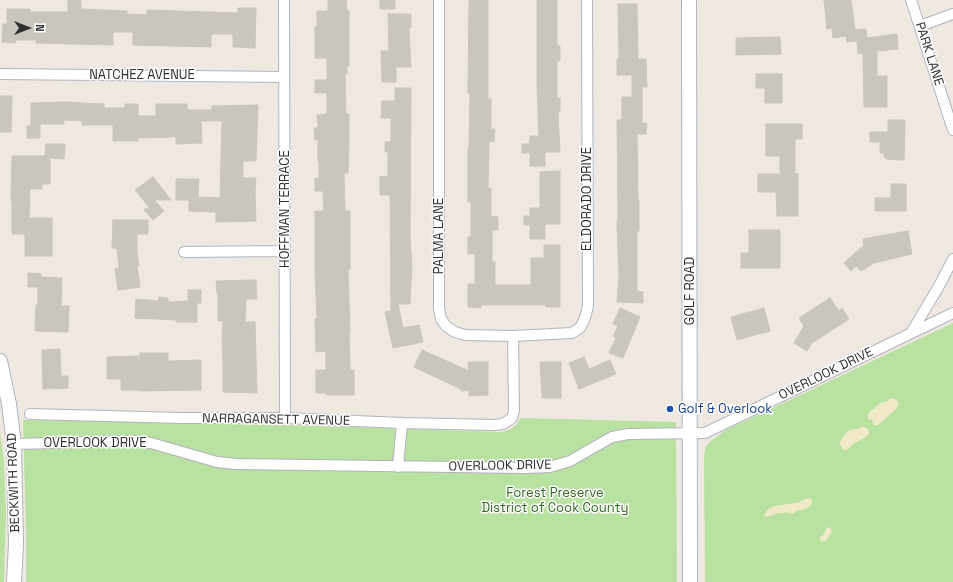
<!DOCTYPE html>
<style>
body{margin:0}
#map{position:relative;width:953px;height:582px;overflow:hidden;background:#eee8e1;font-family:"Space Grotesk",sans-serif}
canvas{display:block}
.north{position:absolute;left:8px;top:8px;width:40px;height:40px;-webkit-text-stroke:3px #fff;paint-order:stroke;rotate:90deg;font-size:11px;font-weight:700;line-height:16px;text-align:center;color:#2e2e2e}
.north::after{content:'';display:block;margin:auto;width:14px;height:18px;background:#2e2e2e;clip-path:polygon(50% 0,100% 100%,50% 72%,0 100%)}
</style>
<div id="map">
<canvas width="953" height="582"></canvas>
<div class="north">N</div>
</div>
<script>
const ctx = document.querySelector('canvas').getContext('2d');
ctx.lineJoin = 'round';
function paint(path, color) {
  ctx.fillStyle = color;
  ctx.fill(path, 'evenodd');
}
function toPath(rows) {
  const path = new Path2D();
  for (const r of rows) {
    path.moveTo(r[0], r[1]);
    for (let i = 2; i < r.length; i += 2) path.lineTo(r[i], r[i + 1]);
  }
  return path;
}
function strokePath(path, color, width, dash) {
  ctx.strokeStyle = color;
  ctx.lineWidth = width;
  ctx.lineCap = dash ? 'butt' : 'round';
  ctx.setLineDash(dash || []);
  ctx.stroke(path);
}
function label(font, color, halo, rows, align = 'center') {
  ctx.font = font + ' "Space Grotesk",sans-serif';
  ctx.lineWidth = 3;
  ctx.setLineDash([]);
  ctx.textBaseline = 'middle';
  ctx.strokeStyle = halo;
  ctx.fillStyle = color;
  for (const [text, x, y, turn = 0] of rows) {
    ctx.save();
    ctx.translate(x, y);
    ctx.rotate((+turn || 0) * Math.PI / 180);
    ctx.textAlign = isNaN(turn) ? turn : align;
    if (halo) ctx.strokeText(text, 0, 0);
    ctx.fillText(text, 0, 0);
    ctx.restore();
  }
}
paint(toPath([
 [953,323,953,582,705,582,704,455,706,446,712,440,726,430],
 [521,418,676,422,677,582,26,582,26,533,23,420,284,425,502,432,511,429,516,425],
 [0,433,4,461,6,514,4,582,0,582]
]), '#b9e1a1');
paint(toPath([
 [893,398,899,402,897,408,878,425,874,425,872,420,868,419,868,414,870,412,871,410,874,409,880,403,886,402,889,399],
 [862,426,868,429,869,434,866,437,853,444,847,450,842,449,842,446,839,444,846,432,853,429,858,429],
 [808,498,811,499,812,502,809,507,802,510,798,510,793,514,785,512,783,513,776,513,774,515,766,517,764,515,767,510,774,506,796,503],
 [829,527,832,530,831,533,826,541,821,541,820,537,823,535,827,528]
]), '#f0e9c7');
const building = toPath([
 [68,0,81,1,81,9,127,11,127,14,147,15,147,10,238,13,238,8,256,8,255,48,233,47,233,34,211,34,211,47,133,45,133,32,113,32,113,45,36,43,36,40,16,40,15,43,2,42,3,24,7,24,7,9,30,9,30,12,68,12,68,0],
 [328,0,346,0,347,11,349,11,349,66,347,66,347,74,345,74,346,114,349,114,349,139,348,173,344,173,345,211,350,211,350,269,348,269,350,332,349,332,350,370,354,370,354,395,326,395,326,393,316,393,316,370,326,370,326,351,316,352,315,319,317,319,315,269,315,211,324,211,323,191,315,191,315,178,319,178,319,162,318,162,318,140,315,140,314,128,318,128,317,115,327,114,327,93,315,93,315,80,327,80,327,58,315,58,315,27,317,27,317,11,328,11,328,0],
 [380,0,395,0,395,9,380,9,380,0],
 [469,0,488,0,488,99,491,99,491,129,495,129,494,142,489,141,488,188,491,188,491,216,498,217,498,230,492,230,492,262,495,262,495,285,531,285,531,258,544,258,544,245,560,245,560,307,546,307,546,305,481,305,481,308,468,307,468,284,475,284,475,254,468,254,468,237,471,237,471,202,468,202,468,148,469,148,470,93,468,93,469,0],
 [537,0,557,0,557,46,560,46,560,61,557,61,557,98,560,98,560,111,558,111,560,152,545,152,545,166,530,166,530,153,522,153,522,144,529,144,530,136,539,136,537,88,537,0],
 [824,0,851,0,855,30,866,29,867,38,897,34,898,49,877,51,877,76,887,76,887,107,864,107,863,53,858,54,857,41,847,42,846,36,833,38,832,28,827,29,824,0],
 [618,4,637,4,638,59,646,59,647,87,642,87,642,123,647,123,646,134,637,134,638,201,639,201,639,231,637,231,637,291,643,292,643,303,617,302,619,273,617,227,617,220,618,220,617,120,622,120,622,97,632,97,632,75,617,75,617,59,619,59,618,4],
 [388,14,411,14,411,28,409,28,411,67,396,67,396,82,382,82,381,51,389,51,388,14],
 [780,37,781,54,736,55,736,38,780,37],
 [756,74,782,74,782,103,765,103,765,88,756,88,756,74],
 [395,88,411,88,410,237,412,266,410,304,398,304,403,328,419,325,423,342,393,348,385,312,391,311,390,195,380,195,380,176,388,177,388,152,385,152,385,142,391,142,391,118,381,118,382,101,395,101,395,88],
 [0,96,12,96,11,132,0,132,0,96],
 [64,102,104,104,104,108,125,108,125,104,138,104,138,116,156,116,156,104,187,104,187,110,212,110,212,106,258,105,256,161,243,161,243,178,256,178,255,191,256,221,216,222,216,212,189,211,189,200,176,200,176,179,199,179,198,197,220,198,222,121,201,121,202,143,176,144,176,137,138,138,138,141,113,141,113,125,82,125,82,121,64,120,64,124,40,124,40,138,27,138,27,126,31,126,31,103,64,102],
 [888,120,905,120,904,160,886,159,886,156,884,157,884,153,880,153,880,142,870,142,870,132,888,132,888,120],
 [766,124,802,124,802,139,795,139,795,174,798,173,798,216,777,216,776,192,758,192,758,174,780,174,780,156,766,156,766,124],
 [46,144,65,144,64,159,50,158,50,184,42,184,42,189,30,189,29,218,52,218,52,256,25,256,25,234,12,234,12,201,11,201,12,156,45,156,46,144],
 [560,171,560,224,545,224,545,239,530,239,530,225,524,225,524,216,530,216,530,208,540,208,540,172,560,171],
 [153,177,171,200,154,200,164,211,153,220,144,210,149,207,135,190,153,177],
 [891,184,906,184,906,211,875,211,875,198,891,198,891,184],
 [113,220,148,220,148,234,137,234,137,252,139,266,137,266,140,287,118,290,115,269,119,268,117,248,112,248,113,220],
 [749,230,780,230,780,268,741,268,741,253,749,253,749,230],
 [908,231,912,254,874,263,861,271,856,266,851,271,844,263,864,245,863,239,908,231],
 [28,273,41,274,41,277,62,278,61,306,69,306,68,332,35,331,36,305,38,305,38,287,28,287,28,273],
 [256,280,257,299,246,299,245,322,255,322,257,393,223,392,223,366,222,340,223,321,218,321,218,294,217,294,216,281,256,280],
 [188,290,201,290,201,303,197,303,197,322,176,322,176,320,135,318,136,299,158,301,159,297,168,298,168,302,188,301,188,290],
 [830,298,839,311,842,308,849,319,812,343,807,351,794,343,804,326,799,318,830,298],
 [620,308,640,317,623,358,609,353,616,337,613,336,618,326,613,324,620,308],
 [764,308,770,331,737,340,731,317,764,308],
 [60,349,61,376,68,376,68,388,43,389,42,350,60,349],
 [422,350,469,371,468,362,488,362,488,395,469,396,469,390,461,391,461,389,414,367,422,350],
 [140,353,168,353,168,361,201,360,201,390,140,391,140,390,121,390,121,379,107,379,107,357,140,356,140,353],
 [584,357,589,369,610,360,616,374,579,389,569,363,584,357],
 [540,362,561,362,561,398,542,398,540,362]
]);
paint(building, '#cac6bf');
strokePath(building, '#cac4bb', 1);
const street = toPath([
 [284,0,285,418],
 [439,0,439,308,441,319,446,326,455,332,465,335,513,336,572,333,580,328,585,318,588,306,587,0],
 [911,0,953,130],
 [920,26,953,14],
 [0,74,284,77],
 [184,252,285,251],
 [911,333,939,286,953,259],
 [30,414,182,418,285,418,402,423,494,425,503,424,512,418,514,411,513,336],
 [14,444,133,441,151,443,217,462,236,464,525,468,550,467,570,461,612,437,628,434,705,433,953,313],
 [398,467,402,423]
]);
const secondary = toPath([
 [689,0,690,582],
 [0,361,9,404,14,444,16,543,14,582]
]);
strokePath(street, '#b2b4bd', 12);
strokePath(secondary, '#b2b4bd', 16);
strokePath(street, '#fff', 10);
strokePath(secondary, '#fff', 14);
for (const [x, y, r, color] of [
 [670,409,4,"#1a4fb4"]
]) {
  const dot = new Path2D();
  dot.arc(x, y, r, 0, 2 * Math.PI);
  ctx.fillStyle = color;
  ctx.fill(dot);
  strokePath(dot, '#fff', 1.5);
}
label('13px', '#2e2e2e', '#fff', [
 ["PARK LANE",929,54,72],
 ["NATCHEZ AVENUE",142,75],
 ["ELDORADO DRIVE",587,199,-90],
 ["HOFFMAN TERRACE",285,209,-90],
 ["PALMA LANE",439,236,-90],
 ["GOLF ROAD",690,291,-90],
 ["OVERLOOK DRIVE",826,374,-26],
 ["NARRAGANSETT AVENUE",276,420,1],
 ["OVERLOOK DRIVE",95,443],
 ["OVERLOOK DRIVE",500,466,-1],
 ["BECKWITH ROAD",14,483,-92]
]);
label('13px', '#164399', '#fff', [
 ["Golf & Overlook",678,409]
], 'left');
label('13px', '#31691f', '#fff', [
 ["Forest Preserve",555,493],
 ["District of Cook County",555,508]
]);
</script>
